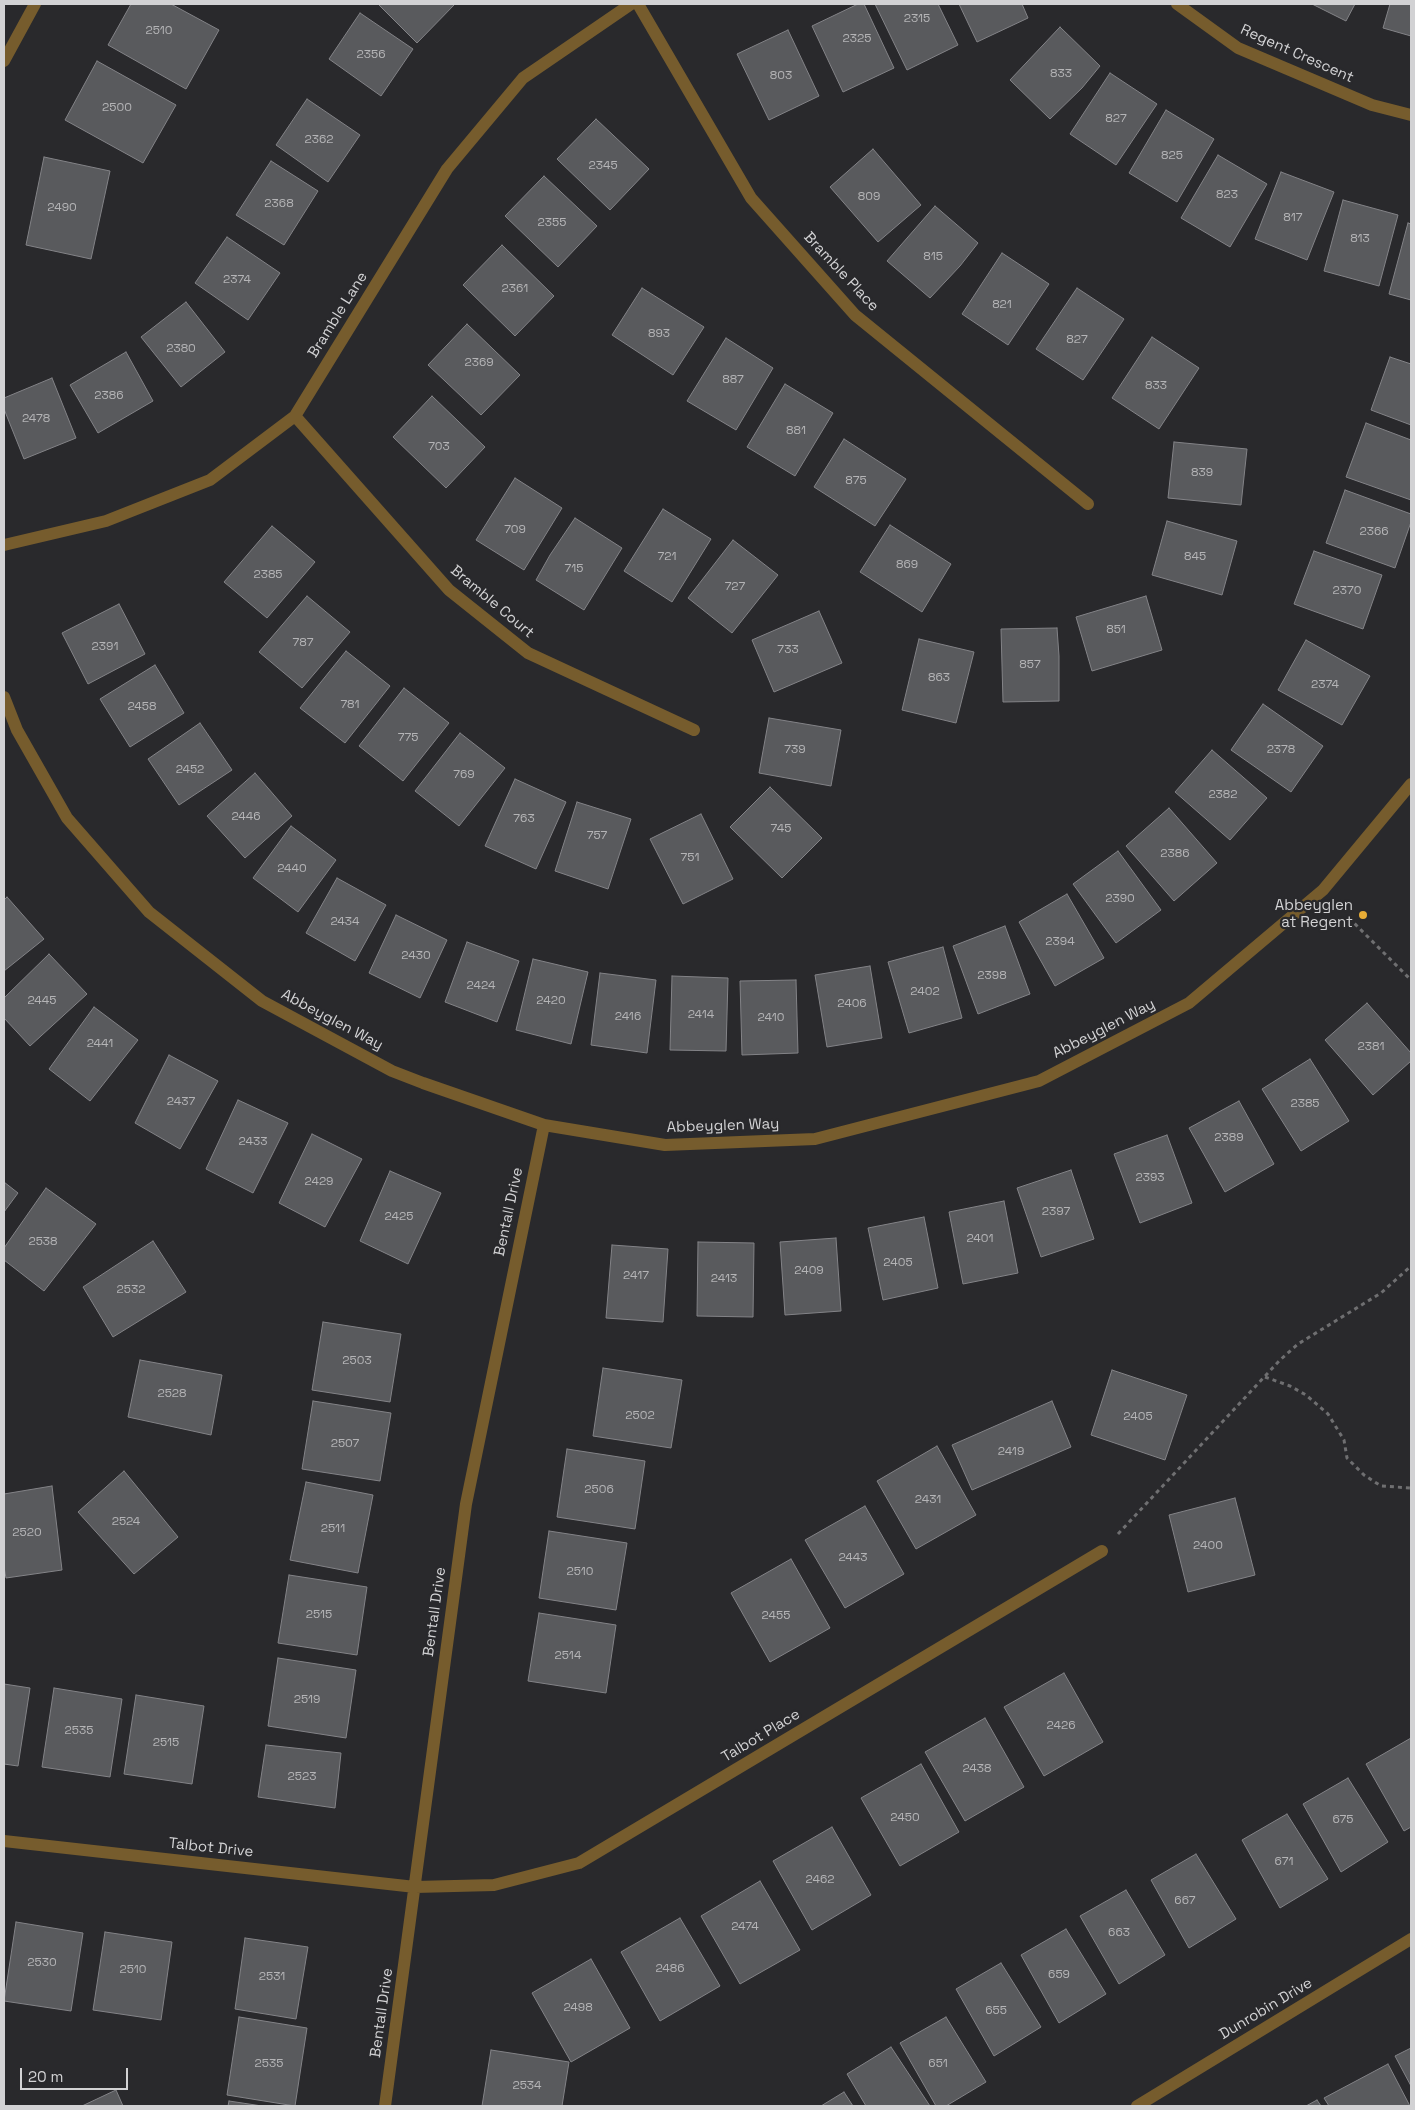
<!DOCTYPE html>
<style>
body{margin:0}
#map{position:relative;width:1415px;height:2110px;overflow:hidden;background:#29292c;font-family:"Space Grotesk",sans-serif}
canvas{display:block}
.frame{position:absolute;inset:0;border:5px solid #d2d2d4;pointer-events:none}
.scale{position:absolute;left:20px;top:2068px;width:108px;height:22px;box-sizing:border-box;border:2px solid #d2d2d4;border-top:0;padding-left:6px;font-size:15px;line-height:18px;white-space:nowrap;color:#d2d2d4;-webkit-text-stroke:4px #29292c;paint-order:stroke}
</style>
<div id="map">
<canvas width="1415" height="2110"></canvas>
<div class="frame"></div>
<div class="scale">20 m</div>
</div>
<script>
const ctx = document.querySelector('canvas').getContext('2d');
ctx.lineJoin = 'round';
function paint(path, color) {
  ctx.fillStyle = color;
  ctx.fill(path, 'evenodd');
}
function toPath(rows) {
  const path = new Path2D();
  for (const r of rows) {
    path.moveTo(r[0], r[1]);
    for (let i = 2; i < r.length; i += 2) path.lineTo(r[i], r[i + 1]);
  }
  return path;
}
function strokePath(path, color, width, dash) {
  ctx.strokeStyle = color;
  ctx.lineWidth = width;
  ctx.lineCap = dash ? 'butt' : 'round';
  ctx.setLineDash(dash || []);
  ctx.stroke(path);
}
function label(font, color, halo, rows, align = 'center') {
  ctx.font = font + ' "Space Grotesk",sans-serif';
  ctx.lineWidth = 4.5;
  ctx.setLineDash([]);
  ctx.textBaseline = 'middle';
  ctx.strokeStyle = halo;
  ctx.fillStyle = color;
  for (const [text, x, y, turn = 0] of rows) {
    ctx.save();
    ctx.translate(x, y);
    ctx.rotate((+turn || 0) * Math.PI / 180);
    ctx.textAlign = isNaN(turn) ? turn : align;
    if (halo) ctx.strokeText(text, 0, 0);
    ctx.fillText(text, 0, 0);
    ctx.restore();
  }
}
const building = toPath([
 [131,4,171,4,219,30,186,89,108,45,131,4],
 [378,4,455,4,417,43,378,4],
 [858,4,864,4,894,68,843,92,812,26,858,4],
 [875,4,938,4,958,45,907,70,875,4],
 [959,4,1022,4,1028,18,977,42,959,4],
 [1312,4,1355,4,1346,21,1312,4],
 [1390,4,1411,4,1411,36,1383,28,1390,4],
 [360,13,413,49,381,96,329,59,360,13],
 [1060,27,1100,66,1082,88,1050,119,1010,80,1060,27],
 [788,30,819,96,769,120,737,54,788,30],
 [97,61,176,105,143,163,65,120,97,61],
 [1110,73,1157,104,1116,165,1070,134,1110,73],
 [307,99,360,135,328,182,276,145,307,99],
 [1166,110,1214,139,1177,202,1129,173,1166,110],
 [596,119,649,169,610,210,557,159,596,119],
 [873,149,921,205,878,242,830,187,873,149],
 [1218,155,1267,184,1230,247,1181,218,1218,155],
 [44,157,110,171,91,259,26,245,44,157],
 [271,161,318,191,284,245,236,215,271,161],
 [1281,172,1334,192,1307,260,1255,239,1281,172],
 [544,176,597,226,558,267,505,216,544,176],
 [1343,200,1398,215,1379,286,1324,271,1343,200],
 [935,206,978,243,960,266,930,298,887,261,935,206],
 [1408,223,1411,224,1411,300,1389,294,1408,223],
 [227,237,280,273,248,320,195,283,227,237],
 [502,245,554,296,515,336,463,285,502,245],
 [1002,253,1049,284,1008,345,962,314,1002,253],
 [642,288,704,327,673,375,612,335,642,288],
 [1077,288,1124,319,1083,380,1036,349,1077,288],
 [186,302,225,352,181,387,141,337,186,302],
 [467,324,520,375,481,415,428,365,467,324],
 [1152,337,1199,368,1159,429,1112,398,1152,337],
 [726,338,773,368,736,430,687,401,726,338],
 [126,352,153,401,98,433,70,385,126,352],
 [1390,357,1411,364,1411,425,1371,410,1390,357],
 [52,378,76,438,24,459,4,409,4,398,52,378],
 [785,384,833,413,795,476,747,447,785,384],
 [432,396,485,447,446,488,393,437,432,396],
 [1366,423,1411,440,1411,500,1346,477,1366,423],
 [844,439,906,479,875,526,814,487,844,439],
 [1174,442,1247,449,1241,505,1168,498,1174,442],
 [515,478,562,508,524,570,476,540,515,478],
 [1345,490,1411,514,1411,522,1395,568,1326,543,1345,490],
 [663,509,711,539,672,602,624,571,663,509],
 [575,518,622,548,584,610,536,580,550,555,575,518],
 [1167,521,1237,541,1222,595,1152,575,1167,521],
 [890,525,951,564,922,612,860,572,890,525],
 [272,526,315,562,267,618,224,582,272,526],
 [733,540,778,575,732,633,688,598,733,540],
 [1314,551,1382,575,1363,629,1294,604,1314,551],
 [307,596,350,632,302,688,259,652,307,596],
 [1146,596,1162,650,1092,671,1076,617,1146,596],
 [119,604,145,654,88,684,62,633,119,604],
 [819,611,842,663,774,692,752,640,819,611],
 [1057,628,1059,656,1059,701,1003,702,1001,629,1057,628],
 [919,639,974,652,956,723,902,710,919,639],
 [1306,640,1370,676,1342,725,1278,690,1306,640],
 [346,651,390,686,345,743,300,708,346,651],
 [155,665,184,713,130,747,100,699,155,665],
 [404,688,449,723,403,781,359,746,404,688],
 [1263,704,1323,746,1291,792,1231,750,1263,704],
 [769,718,841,730,831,786,759,773,769,718],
 [200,723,232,770,179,805,148,759,200,723],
 [460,733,505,768,459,826,415,791,460,733],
 [1212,750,1267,798,1230,840,1175,792,1212,750],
 [255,773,292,816,245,858,207,816,255,773],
 [515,779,566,802,536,869,485,846,515,779],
 [770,787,822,838,782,878,730,827,770,787],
 [577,802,631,819,608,889,555,871,577,802],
 [1169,808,1217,863,1174,901,1126,846,1169,808],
 [701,814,733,879,683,904,650,839,701,814],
 [291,826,336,860,298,912,253,878,291,826],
 [1118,851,1161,910,1116,943,1073,884,1118,851],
 [337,878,386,905,355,961,306,933,337,878],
 [1067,894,1104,958,1055,986,1019,922,1067,894],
 [7,897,44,939,4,971,4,900,7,897],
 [396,915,447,940,420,998,369,973,396,915],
 [1005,926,1030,994,978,1014,953,946,1005,926],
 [467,942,519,961,497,1022,445,1002,467,942],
 [943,947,962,1018,909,1033,888,962,943,947],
 [49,954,87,994,30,1046,4,1018,4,998,49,954],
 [533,959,588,972,571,1044,516,1030,533,959],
 [870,966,882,1038,827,1047,815,975,870,966],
 [600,973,656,980,647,1053,591,1045,600,973],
 [672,976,728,978,726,1051,670,1050,672,976],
 [796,980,798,1053,742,1055,740,981,796,980],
 [1367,1003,1411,1053,1411,1061,1373,1095,1325,1040,1367,1003],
 [94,1007,138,1040,90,1101,49,1069,94,1007],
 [169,1055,218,1081,180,1149,135,1123,169,1055],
 [1310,1059,1349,1121,1301,1151,1262,1089,1310,1059],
 [238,1100,288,1123,253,1193,206,1169,238,1100],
 [1239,1101,1274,1164,1225,1192,1189,1128,1239,1101],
 [312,1134,362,1159,325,1227,279,1203,312,1134],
 [1167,1135,1192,1203,1140,1223,1114,1154,1167,1135],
 [1071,1170,1094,1239,1041,1257,1017,1188,1071,1170],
 [390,1171,441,1193,408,1264,360,1241,390,1171],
 [4,1182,18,1193,4,1212,4,1182],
 [46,1188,96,1224,44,1291,4,1260,4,1248,46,1188],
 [1004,1201,1018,1273,963,1284,949,1212,1004,1201],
 [924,1217,938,1288,883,1300,868,1228,924,1217],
 [836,1238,841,1311,785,1315,780,1242,836,1238],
 [153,1241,186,1292,113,1337,83,1287,153,1241],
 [698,1242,754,1243,753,1317,697,1316,698,1242],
 [612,1245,668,1249,663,1322,606,1318,612,1245],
 [323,1322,401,1334,390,1402,312,1390,323,1322],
 [140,1360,222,1375,211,1435,128,1417,140,1360],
 [603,1368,682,1380,671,1448,593,1436,603,1368],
 [1112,1370,1187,1395,1165,1460,1091,1435,1112,1370],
 [313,1401,391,1413,380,1481,302,1469,313,1401],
 [1052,1401,1071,1447,972,1490,952,1445,1052,1401],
 [937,1446,976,1515,916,1549,877,1481,937,1446],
 [567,1449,645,1461,635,1529,557,1517,567,1449],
 [124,1471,178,1537,134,1574,78,1512,124,1471],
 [306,1482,373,1495,358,1573,290,1560,306,1482],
 [52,1486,62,1570,6,1578,4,1567,4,1494,52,1486],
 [1235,1498,1255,1575,1188,1592,1169,1515,1235,1498],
 [865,1506,904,1574,845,1608,805,1540,865,1506],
 [549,1531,627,1543,616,1610,539,1598,549,1531],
 [791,1559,830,1628,770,1662,731,1593,791,1559],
 [289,1575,367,1587,357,1655,278,1643,289,1575],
 [539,1613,616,1625,606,1693,528,1681,539,1613],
 [278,1658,356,1670,346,1738,268,1726,278,1658],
 [1064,1673,1103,1742,1044,1776,1004,1707,1064,1673],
 [4,1684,30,1688,18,1766,4,1764,4,1684],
 [54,1688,122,1699,110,1777,42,1767,54,1688],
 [136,1695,204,1706,192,1784,124,1774,136,1695],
 [985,1718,1024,1787,965,1821,925,1752,985,1718],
 [1411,1738,1411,1827,1404,1831,1366,1764,1411,1738],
 [266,1745,341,1753,335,1808,258,1797,266,1745],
 [921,1764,959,1832,900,1866,861,1798,921,1764],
 [1348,1778,1388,1842,1341,1872,1303,1804,1348,1778],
 [1287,1814,1328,1879,1280,1908,1242,1840,1287,1814],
 [832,1827,871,1895,812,1930,773,1861,832,1827],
 [1196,1854,1236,1919,1189,1948,1151,1880,1196,1854],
 [760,1881,800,1950,740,1984,701,1916,760,1881],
 [1126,1890,1165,1955,1119,1984,1080,1916,1126,1890],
 [680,1918,720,1986,660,2021,621,1952,680,1918],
 [16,1922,83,1933,71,2011,4,2001,16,1922],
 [1066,1929,1106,1994,1059,2023,1021,1955,1066,1929],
 [105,1932,172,1942,161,2020,93,2010,105,1932],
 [245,1938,308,1947,296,2019,235,2009,245,1938],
 [591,1959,630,2028,571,2062,532,1993,591,1959],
 [1001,1963,1041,2027,994,2056,956,1989,1001,1963],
 [239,2017,307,2028,295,2106,227,2095,239,2017],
 [946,2017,986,2082,946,2106,936,2106,900,2043,946,2017],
 [891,2047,930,2106,866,2106,847,2074,891,2047],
 [1411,2048,1411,2086,1395,2056,1411,2048],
 [491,2050,569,2062,562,2106,482,2106,491,2050],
 [1388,2064,1410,2106,1329,2106,1324,2098,1388,2064],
 [116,2090,123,2106,82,2106,116,2090],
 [844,2092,853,2106,821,2106,844,2092],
 [1317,2100,1321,2106,1306,2106,1317,2100],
 [229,2101,262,2106,228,2106,229,2101]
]);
paint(building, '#595a5d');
strokePath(building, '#838387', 1);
strokePath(toPath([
 [1349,918,1411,980],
 [1265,1377,1290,1386,1306,1395,1328,1414,1344,1440,1347,1458,1364,1475,1381,1486,1411,1488],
 [1118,1534,1280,1360,1298,1344,1381,1293,1411,1266]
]), '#6f6f71', 3, [4, 4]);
strokePath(toPath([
 [638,4,751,198,855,315,1088,504],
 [1177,4,1238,48,1372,105,1411,115],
 [4,61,35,4],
 [295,416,449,590,528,653,694,730],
 [4,545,106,521,210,480,295,416,447,169,523,78,631,4],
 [4,697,17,730,67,818,149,912,262,1001,392,1071,423,1083,544,1125,665,1145,815,1139,1039,1081,1189,1003,1323,890,1411,784],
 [4,1841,415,1887,494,1885,579,1863,1102,1551],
 [385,2106,466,1504,544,1125],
 [1137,2106,1411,1939]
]), '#765c2d', 12);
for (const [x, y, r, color] of [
 [1363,915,5,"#e7ac36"]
]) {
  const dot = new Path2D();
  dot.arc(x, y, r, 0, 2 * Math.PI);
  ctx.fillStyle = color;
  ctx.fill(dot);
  strokePath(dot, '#29292c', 2);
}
label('12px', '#b4b4b6', null, [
 ["2315",917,19],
 ["2510",159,31],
 ["2325",857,39],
 ["2356",371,55],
 ["833",1061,74],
 ["803",781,76],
 ["2500",117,108],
 ["827",1116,119],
 ["2362",319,140],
 ["825",1172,156],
 ["2345",603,166],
 ["823",1227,195],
 ["809",869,197],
 ["2368",279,204],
 ["2490",62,208],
 ["817",1293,218],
 ["2355",552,223],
 ["813",1360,239],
 ["815",933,257],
 ["2374",237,280],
 ["2361",515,289],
 ["821",1002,305],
 ["893",659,334],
 ["827",1077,340],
 ["2380",181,349],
 ["2369",479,363],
 ["887",733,380],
 ["833",1156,386],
 ["2386",109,396],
 ["2478",36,419],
 ["881",796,431],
 ["703",439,447],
 ["839",1202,473],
 ["875",856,481],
 ["709",515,530],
 ["2366",1374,532],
 ["721",667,557],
 ["845",1195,557],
 ["869",907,565],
 ["715",574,569],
 ["2385",268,575],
 ["727",735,587],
 ["2370",1347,591],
 ["851",1116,630],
 ["787",303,643],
 ["2391",105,647],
 ["733",788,650],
 ["857",1030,665],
 ["863",939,678],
 ["2374",1325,685],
 ["781",350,705],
 ["2458",142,707],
 ["775",408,738],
 ["739",795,750],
 ["2378",1281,750],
 ["2452",190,770],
 ["769",464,775],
 ["2382",1223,795],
 ["2446",246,817],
 ["763",524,819],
 ["745",781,829],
 ["757",597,836],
 ["2386",1175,854],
 ["751",690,858],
 ["2440",292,869],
 ["2390",1120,899],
 ["2434",345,922],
 ["2394",1060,942],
 ["2430",416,956],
 ["2398",992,976],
 ["2424",481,986],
 ["2402",925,992],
 ["2445",42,1001],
 ["2420",551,1001],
 ["2406",852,1004],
 ["2414",701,1015],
 ["2416",628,1017],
 ["2410",771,1018],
 ["2441",100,1044],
 ["2381",1371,1047],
 ["2437",181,1102],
 ["2385",1305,1104],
 ["2389",1229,1138],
 ["2433",253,1142],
 ["2393",1150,1178],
 ["2429",319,1182],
 ["2397",1056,1212],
 ["2425",399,1217],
 ["2401",980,1239],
 ["2538",43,1242],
 ["2405",898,1263],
 ["2409",809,1271],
 ["2417",636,1276],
 ["2413",724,1279],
 ["2532",131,1290],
 ["2503",357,1361],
 ["2528",172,1394],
 ["2502",640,1416],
 ["2405",1138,1417],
 ["2507",345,1444],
 ["2419",1011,1452],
 ["2506",599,1490],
 ["2431",928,1500],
 ["2524",126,1522],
 ["2511",333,1529],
 ["2520",27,1533],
 ["2400",1208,1546],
 ["2443",853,1558],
 ["2510",580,1572],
 ["2515",319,1615],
 ["2455",776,1616],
 ["2514",568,1656],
 ["2519",307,1700],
 ["2426",1061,1726],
 ["2535",79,1731],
 ["2515",166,1743],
 ["2438",977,1769],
 ["2523",302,1777],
 ["2450",905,1818],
 ["675",1343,1820],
 ["671",1284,1862],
 ["2462",820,1880],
 ["667",1185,1901],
 ["2474",745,1927],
 ["663",1119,1933],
 ["2530",42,1963],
 ["2486",670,1969],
 ["2510",133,1970],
 ["659",1059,1975],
 ["2531",272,1977],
 ["2498",578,2008],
 ["655",996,2011],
 ["2535",269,2064],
 ["651",938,2064],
 ["2534",527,2086]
]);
label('15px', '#d2d2d4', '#29292c', [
 ["Regent Crescent",1297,54,24],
 ["Bramble Place",841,272,47],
 ["Bramble Lane",338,315,-58],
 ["Bramble Court",492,602,40],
 ["Abbeyglen Way",332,1020,28],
 ["Abbeyglen Way",1104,1029,-27],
 ["Abbeyglen Way",723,1126,-2],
 ["Bentall Drive",509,1212,-78],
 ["Bentall Drive",435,1612,-82],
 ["Talbot Place",761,1736,-31],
 ["Talbot Drive",211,1848,6],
 ["Dunrobin Drive",1266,2009,-31],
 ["Bentall Drive",382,2013,-82]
]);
label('15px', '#d2d2d4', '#29292c', [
 ["Abbeyglen",1353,906],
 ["at Regent",1353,923]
], 'right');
</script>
